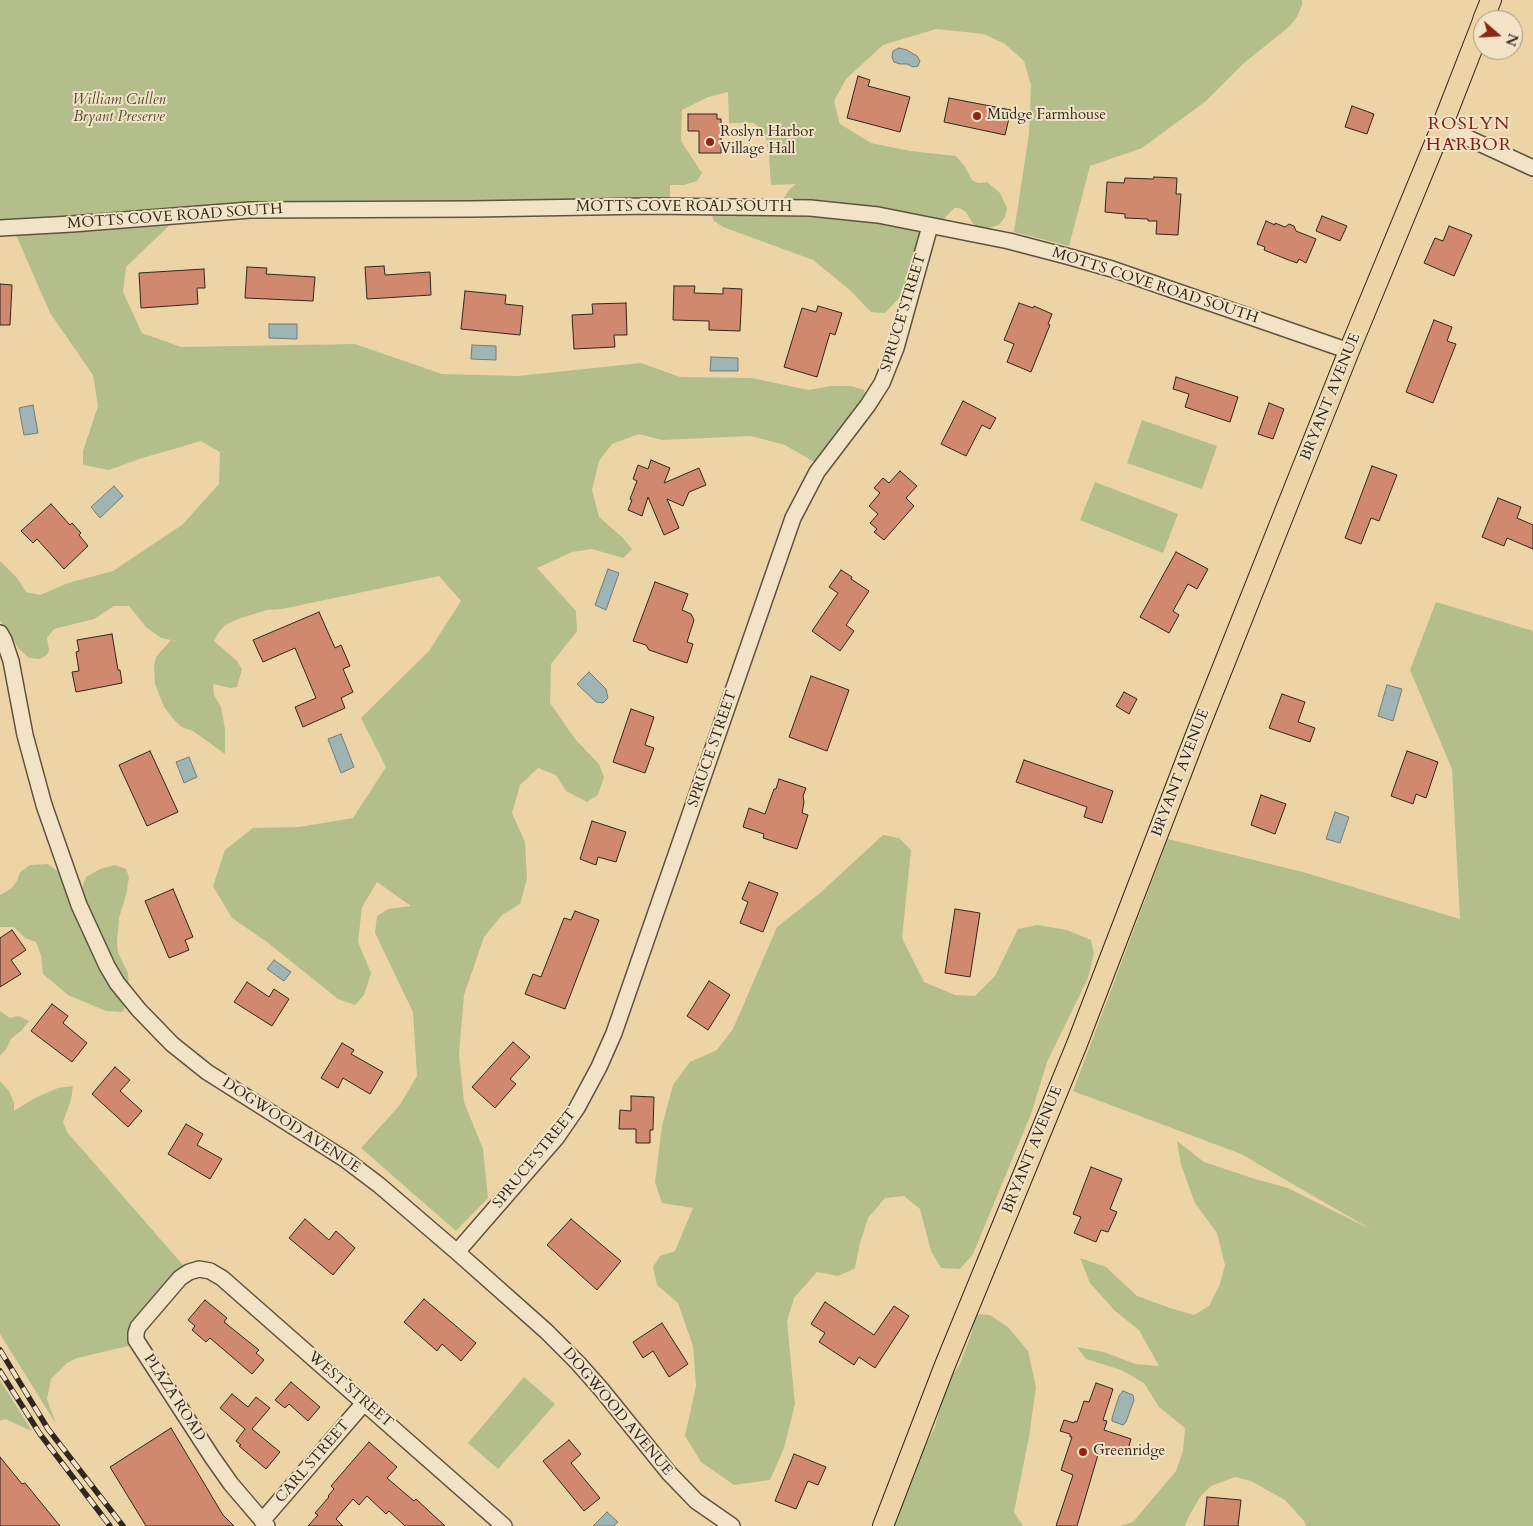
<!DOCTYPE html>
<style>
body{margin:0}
#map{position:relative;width:1533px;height:1526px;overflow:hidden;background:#edd4a7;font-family:Cardo,serif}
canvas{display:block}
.north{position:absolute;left:1473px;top:10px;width:50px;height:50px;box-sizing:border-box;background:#f3e3c6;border:1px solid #a59883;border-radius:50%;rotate:109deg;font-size:14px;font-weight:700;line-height:20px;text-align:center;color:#31271e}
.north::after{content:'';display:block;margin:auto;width:18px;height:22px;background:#8f2418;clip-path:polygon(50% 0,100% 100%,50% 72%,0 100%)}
</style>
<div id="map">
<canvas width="1533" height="1526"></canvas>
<div class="north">N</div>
</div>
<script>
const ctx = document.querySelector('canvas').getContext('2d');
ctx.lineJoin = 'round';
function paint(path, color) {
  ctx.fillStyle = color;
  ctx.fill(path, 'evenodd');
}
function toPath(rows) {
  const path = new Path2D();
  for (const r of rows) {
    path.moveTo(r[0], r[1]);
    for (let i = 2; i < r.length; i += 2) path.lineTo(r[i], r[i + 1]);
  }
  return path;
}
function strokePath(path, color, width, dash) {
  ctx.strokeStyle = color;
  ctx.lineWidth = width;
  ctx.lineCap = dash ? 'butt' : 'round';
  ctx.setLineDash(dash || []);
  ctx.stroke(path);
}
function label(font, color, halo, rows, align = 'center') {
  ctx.font = font + ' Cardo,serif';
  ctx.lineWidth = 4;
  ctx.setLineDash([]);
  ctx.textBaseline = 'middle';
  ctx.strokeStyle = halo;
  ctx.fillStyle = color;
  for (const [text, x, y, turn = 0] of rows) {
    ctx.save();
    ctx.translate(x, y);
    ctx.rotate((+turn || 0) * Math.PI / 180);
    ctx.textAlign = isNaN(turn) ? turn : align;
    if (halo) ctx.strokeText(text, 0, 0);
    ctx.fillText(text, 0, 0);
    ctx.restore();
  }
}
paint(toPath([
 [0,0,1302,0,1302,5,1297,17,1290,26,1244,63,1206,101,1142,148,1090,166,1069,246,1014,232,1029,134,1031,85,1024,61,1005,44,984,34,936,29,883,45,846,79,834,101,840,124,871,143,910,151,956,156,965,167,972,180,978,183,987,182,1000,193,1007,208,1005,217,999,225,982,230,974,225,966,212,959,208,954,208,931,233,904,293,885,313,871,312,850,290,813,260,723,227,714,221,712,216,717,211,771,207,783,199,790,189,796,184,771,185,769,156,766,138,762,129,753,123,729,123,728,92,708,97,682,110,681,141,702,173,697,181,684,185,670,185,670,197,664,204,179,216,126,267,123,292,142,333,181,347,355,344,442,374,518,376,641,363,680,377,752,378,808,390,831,386,851,386,864,390,868,405,821,466,785,445,751,436,662,440,639,434,612,444,599,461,592,490,599,517,622,537,632,549,623,558,592,549,572,552,537,568,576,611,577,631,551,664,550,703,575,739,599,764,604,777,598,795,587,802,566,791,556,775,538,768,520,785,512,813,525,842,527,879,520,904,502,915,484,937,464,995,459,1054,464,1102,483,1149,488,1198,456,1231,361,1148,399,1106,417,1076,413,1012,375,933,377,916,388,909,411,906,377,882,362,907,358,942,371,973,364,995,355,1005,338,999,267,942,232,918,213,886,225,850,253,828,299,827,353,818,386,767,361,718,429,651,461,601,439,576,282,609,267,610,238,619,225,625,219,632,214,641,237,661,242,669,237,687,230,688,213,684,214,695,221,707,225,729,225,754,193,731,182,727,175,721,164,707,155,684,154,666,156,657,171,640,161,638,146,627,129,606,114,606,94,619,54,629,47,638,49,650,47,655,40,659,29,658,19,649,0,620,0,561,17,578,26,592,40,595,68,583,113,571,182,525,219,484,220,452,201,441,139,459,109,470,83,465,83,451,98,406,93,375,50,313,13,228,0,228],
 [1142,420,1217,446,1202,489,1127,463],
 [1095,482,1178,514,1163,553,1080,520],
 [1436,602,1533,631,1533,1526,1306,1526,1304,1521,1285,1500,1251,1481,1235,1477,1211,1486,1200,1497,1189,1516,1185,1526,1120,1526,1133,1522,1176,1471,1183,1451,1185,1428,1159,1407,1144,1383,1121,1370,1086,1359,1077,1347,1104,1352,1135,1364,1159,1366,1139,1330,1115,1311,1090,1283,1080,1258,1106,1267,1137,1296,1170,1308,1194,1315,1209,1306,1220,1284,1225,1265,1217,1233,1195,1203,1181,1165,1177,1141,1204,1162,1255,1179,1288,1188,1372,1230,1241,1154,1073,1091,1168,839,1303,872,1460,919,1452,769,1410,670],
 [883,835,899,838,911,850,902,938,924,982,955,995,975,996,995,976,1018,929,1037,925,1067,930,1091,940,1094,954,1088,978,1047,1062,1031,1114,973,1254,960,1269,941,1268,931,1251,920,1209,904,1196,885,1198,868,1218,860,1243,855,1268,838,1276,817,1272,794,1298,787,1321,795,1404,784,1448,770,1480,734,1485,701,1462,685,1436,696,1386,693,1346,678,1303,657,1285,653,1267,660,1256,675,1251,693,1208,662,1203,655,1182,662,1126,673,1085,690,1062,717,1050,733,1029,777,927,819,894],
 [48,864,61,874,67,888,69,901,79,917,81,891,86,877,100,869,115,865,126,869,129,877,126,895,119,918,117,941,118,953,128,973,129,989,123,1012,106,1011,68,995,43,974,41,955,36,942,25,938,14,927,0,927,0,895,12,888,17,881,20,872,30,865],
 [0,1011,10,1018,18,1016,29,1021,21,1031,11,1039,7,1048,0,1056],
 [0,1081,9,1091,14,1103,14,1111,35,1098,46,1093,58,1088,73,1086,71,1100,63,1122,67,1132,189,1272,138,1327,137,1344,77,1358,67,1363,51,1379,47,1399,56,1424,0,1334],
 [975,1314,990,1315,1008,1327,1028,1351,1036,1387,1029,1437,1014,1512,1023,1526,891,1526,902,1489,935,1427,947,1382,959,1366,972,1332],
 [524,1377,555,1404,498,1469,468,1443],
 [0,1380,32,1431,5,1419,0,1421]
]), '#b3be8b');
const water = toPath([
 [899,48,907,50,917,56,920,61,918,66,913,67,907,64,900,64,894,62,892,57,893,51,899,48],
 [269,324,297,324,297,339,269,338,269,324],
 [472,345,496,346,496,360,471,359,472,345],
 [711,357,738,358,738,371,710,371,711,357],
 [33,405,38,433,24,435,19,408,33,405],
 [114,486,123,496,100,518,91,507,114,486],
 [608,569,619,573,606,610,595,605,608,569],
 [589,672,606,689,608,698,603,703,596,702,577,684,589,672],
 [1387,685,1402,689,1393,721,1378,716,1387,685],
 [341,734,354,767,341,773,328,739,341,734],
 [189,757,197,777,184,783,176,762,189,757],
 [1335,812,1349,817,1340,843,1326,839,1335,812],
 [274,960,291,972,284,981,267,969,274,960],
 [1123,1391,1133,1395,1134,1400,1126,1422,1123,1425,1112,1421,1112,1418,1119,1396,1123,1391],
 [607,1512,618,1522,614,1526,593,1526,607,1512]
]);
paint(water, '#9eb5b3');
strokePath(water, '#727c77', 1);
const building = toPath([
 [858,76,870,80,868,86,910,97,900,132,847,118,858,76],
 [949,98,1011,110,1005,135,944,122,949,98],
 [1352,106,1374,114,1367,134,1345,127,1352,106],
 [688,114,717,114,717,119,721,119,721,153,699,153,699,131,688,131,688,114],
 [1154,177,1177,178,1176,194,1181,194,1178,235,1156,234,1157,221,1148,221,1148,219,1125,218,1125,214,1105,212,1107,182,1124,183,1125,178,1153,179,1154,177],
 [1322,216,1347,226,1340,241,1316,231,1322,216],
 [1266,221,1275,225,1275,223,1285,227,1289,224,1294,226,1296,231,1316,239,1306,263,1299,259,1297,263,1286,259,1264,250,1265,247,1257,244,1266,221],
 [1449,226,1472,235,1454,276,1424,263,1435,238,1443,241,1449,226],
 [384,266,385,275,430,272,431,295,367,299,365,267,384,266],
 [247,267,267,268,266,274,315,277,313,301,245,298,247,267],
 [204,269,205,288,197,288,198,304,141,308,139,273,204,269],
 [0,284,12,285,10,325,0,325,0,284],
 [674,286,695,286,694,293,723,294,723,288,742,289,740,331,709,330,709,321,673,320,674,286],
 [465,291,506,295,505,304,523,306,520,335,461,329,465,291],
 [626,303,627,335,614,335,615,347,574,349,572,315,593,314,592,304,626,303],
 [1019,303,1033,308,1034,306,1052,314,1048,324,1050,325,1031,372,1007,362,1014,344,1004,340,1019,303],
 [818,306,842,313,835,335,830,333,817,377,784,367,802,308,816,312,818,306],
 [1434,320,1452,327,1447,341,1456,344,1433,403,1406,392,1434,320],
 [1176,377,1238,397,1230,422,1185,407,1189,394,1173,389,1176,377],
 [963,401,996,418,990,429,982,425,966,456,941,444,963,401],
 [1269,403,1284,409,1273,439,1258,434,1269,403],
 [651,460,670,468,664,483,699,468,706,485,689,492,683,506,667,499,679,528,664,535,648,497,642,516,628,510,632,500,630,499,637,481,633,479,638,465,648,469,651,460],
 [1372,466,1397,475,1379,521,1371,518,1361,544,1345,538,1372,466],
 [900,471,917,486,906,498,914,506,884,540,874,532,877,529,870,523,878,514,869,506,880,493,874,488,883,478,889,483,900,471],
 [1498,498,1521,507,1517,518,1533,525,1533,549,1507,538,1504,546,1482,537,1498,498],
 [51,504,70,525,72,523,81,533,79,535,88,546,64,569,37,539,33,543,21,531,51,504],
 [1176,552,1208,569,1197,589,1188,584,1173,611,1179,615,1169,633,1140,617,1176,552],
 [841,570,852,577,851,579,869,591,846,625,854,631,840,651,812,631,838,593,829,587,841,570],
 [655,582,688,594,682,610,691,614,694,620,687,642,693,644,687,663,649,650,646,645,633,641,655,582],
 [319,612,335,648,341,645,350,666,343,669,353,692,341,698,345,708,303,727,295,707,316,698,295,648,263,662,253,640,319,612],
 [112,634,118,670,120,670,122,683,76,692,72,672,79,671,76,652,79,651,77,640,112,634],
 [811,676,849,690,827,751,789,737,811,676],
 [1124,692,1137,699,1129,714,1116,706,1124,692],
 [1282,694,1305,702,1298,722,1315,728,1310,742,1269,728,1282,694],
 [631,709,654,717,645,745,654,748,645,773,613,762,631,709],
 [150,751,178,812,147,826,119,765,150,751],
 [1407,751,1438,762,1426,798,1416,794,1413,804,1391,796,1407,751],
 [1024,760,1113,791,1102,823,1084,817,1087,807,1016,782,1024,760],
 [779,779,806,788,803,796,804,802,802,813,808,815,797,849,763,838,764,834,743,827,749,808,765,814,774,789,776,789,779,779],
 [1261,795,1286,804,1275,834,1251,825,1261,795],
 [592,821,626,832,616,862,598,857,596,865,580,859,592,821],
 [749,882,778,893,763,932,740,923,748,902,742,899,749,882],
 [173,889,193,937,185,940,189,950,169,958,145,901,173,889],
 [955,909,980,913,970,977,945,973,955,909],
 [575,911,599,920,565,1009,525,994,533,974,541,977,564,918,571,920,575,911],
 [12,930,26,950,11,960,21,974,0,987,0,938,12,930],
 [709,981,730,995,708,1030,687,1016,709,981],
 [247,982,269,997,274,989,289,999,272,1026,234,1002,247,982],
 [52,1004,68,1016,63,1023,87,1043,72,1062,31,1031,52,1004],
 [513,1042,530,1057,510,1079,516,1084,495,1108,472,1087,513,1042],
 [342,1043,354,1050,351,1054,383,1072,370,1094,343,1078,338,1088,321,1078,342,1043],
 [115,1067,130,1080,120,1091,142,1111,128,1127,92,1094,115,1067],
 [631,1096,654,1097,653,1130,650,1130,650,1143,636,1143,636,1129,619,1129,620,1110,631,1111,631,1096],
 [186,1124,203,1134,197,1145,222,1159,210,1179,168,1154,186,1124],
 [1091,1167,1122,1179,1110,1209,1117,1212,1108,1232,1101,1230,1096,1242,1074,1233,1081,1217,1073,1214,1091,1167],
 [305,1219,329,1240,336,1231,355,1248,333,1275,289,1238,305,1219],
 [571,1219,621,1261,597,1290,547,1245,571,1219],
 [424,1299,476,1343,461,1361,442,1344,437,1351,404,1322,424,1299],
 [205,1300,227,1318,224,1322,259,1350,256,1353,264,1360,252,1374,210,1338,206,1342,192,1330,195,1326,188,1320,205,1300],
 [825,1302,874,1335,894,1306,909,1316,875,1368,859,1357,854,1365,819,1342,825,1333,811,1324,825,1302],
 [662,1323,688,1364,669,1377,653,1351,643,1358,633,1342,662,1323],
 [291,1382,320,1407,308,1421,289,1404,285,1408,275,1400,291,1382],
 [1096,1383,1113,1389,1103,1420,1107,1421,1104,1430,1131,1439,1126,1456,1100,1448,1077,1526,1056,1526,1073,1475,1061,1470,1072,1437,1070,1437,1070,1434,1060,1431,1064,1420,1074,1423,1075,1421,1077,1422,1084,1401,1089,1402,1096,1383],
 [232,1394,248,1407,256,1397,270,1408,252,1429,280,1452,266,1469,239,1446,241,1445,236,1441,245,1429,220,1408,232,1394],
 [171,1428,223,1515,234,1526,146,1526,110,1467,171,1428],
 [569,1440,581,1454,571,1463,600,1498,584,1511,543,1461,569,1440],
 [369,1442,397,1467,387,1478,414,1501,416,1499,445,1526,405,1526,389,1511,386,1514,367,1496,359,1505,353,1499,336,1519,343,1526,308,1526,318,1515,315,1513,329,1497,328,1496,334,1489,331,1486,369,1442],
 [794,1454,826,1467,818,1485,808,1481,796,1509,775,1501,794,1454],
 [0,1457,22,1484,25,1483,60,1526,0,1526,0,1457],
 [1207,1497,1241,1500,1238,1526,1204,1526,1207,1497]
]);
paint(building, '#d0886e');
strokePath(building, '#31271e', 1);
const minor = toPath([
 [1442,126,1533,168],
 [0,228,72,224,250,210,472,209,650,206,810,208,878,215,1009,241,1070,257,1112,269,1349,351],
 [0,633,4,640,11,661,25,735,44,805,79,905,107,966,117,983,139,1010,172,1044,207,1072,346,1160,379,1185,457,1252,546,1331,578,1363,601,1389,669,1473,696,1501,732,1526],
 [457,1252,557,1137,577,1108,599,1067,614,1033,793,518,817,472,868,405,882,383,896,348,930,226],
 [262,1521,364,1403],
 [267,1526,231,1484,212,1457,136,1340,136,1333,138,1327,180,1278,189,1272,199,1269,210,1271,222,1278,504,1526]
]);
const major = toPath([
 [1483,20,1491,0],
 [883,1526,945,1365,1077,1044,1197,732,1349,351,1442,126,1483,21]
]);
strokePath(minor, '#605240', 18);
strokePath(major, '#31271e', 22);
strokePath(minor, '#f3e3c6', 15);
strokePath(major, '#edd4a7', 20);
const rail = toPath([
 [0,1350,48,1429,123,1526],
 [0,1371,40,1434,110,1526]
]);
strokePath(rail, '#31271e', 5.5);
strokePath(rail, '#f3e3c6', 4, [11]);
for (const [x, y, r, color] of [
 [977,116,5,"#8f2418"],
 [710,142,5,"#8f2418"],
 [1083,1452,5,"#8f2418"]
]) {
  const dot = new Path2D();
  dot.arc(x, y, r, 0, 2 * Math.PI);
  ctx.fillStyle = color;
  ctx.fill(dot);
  strokePath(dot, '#f3e3c6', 2);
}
label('italic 15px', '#524d39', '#f3e3c6', [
 ["William Cullen",119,101],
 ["Bryant Preserve",119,118]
]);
label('15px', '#31271e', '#f3e3c6', [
 ["Mudge Farmhouse",987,116],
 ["Roslyn Harbor",720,133],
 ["Village Hall",720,150],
 ["Greenridge",1093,1452]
], 'left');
label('15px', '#31271e', '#f3e3c6', [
 ["MOTTS COVE ROAD SOUTH",684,208],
 ["MOTTS COVE ROAD SOUTH",175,217,-4],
 ["MOTTS COVE ROAD SOUTH",1155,286,18],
 ["SPRUCE STREET",904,313,-73],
 ["BRYANT AVENUE",1331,397,-68],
 ["SPRUCE STREET",713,749,-71],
 ["BRYANT AVENUE",1181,773,-69],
 ["DOGWOOD AVENUE",291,1126,33],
 ["BRYANT AVENUE",1033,1150,-68],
 ["SPRUCE STREET",535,1159,-51],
 ["WEST STREET",350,1390,41],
 ["PLAZA ROAD",174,1398,57],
 ["DOGWOOD AVENUE",617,1412,50],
 ["CARL STREET",313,1462,-49]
]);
ctx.letterSpacing = '1px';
label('18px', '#7a1f14', '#f3e3c6', [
 ["ROSLYN",1469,125],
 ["HARBOR",1469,146]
]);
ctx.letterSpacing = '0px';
</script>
